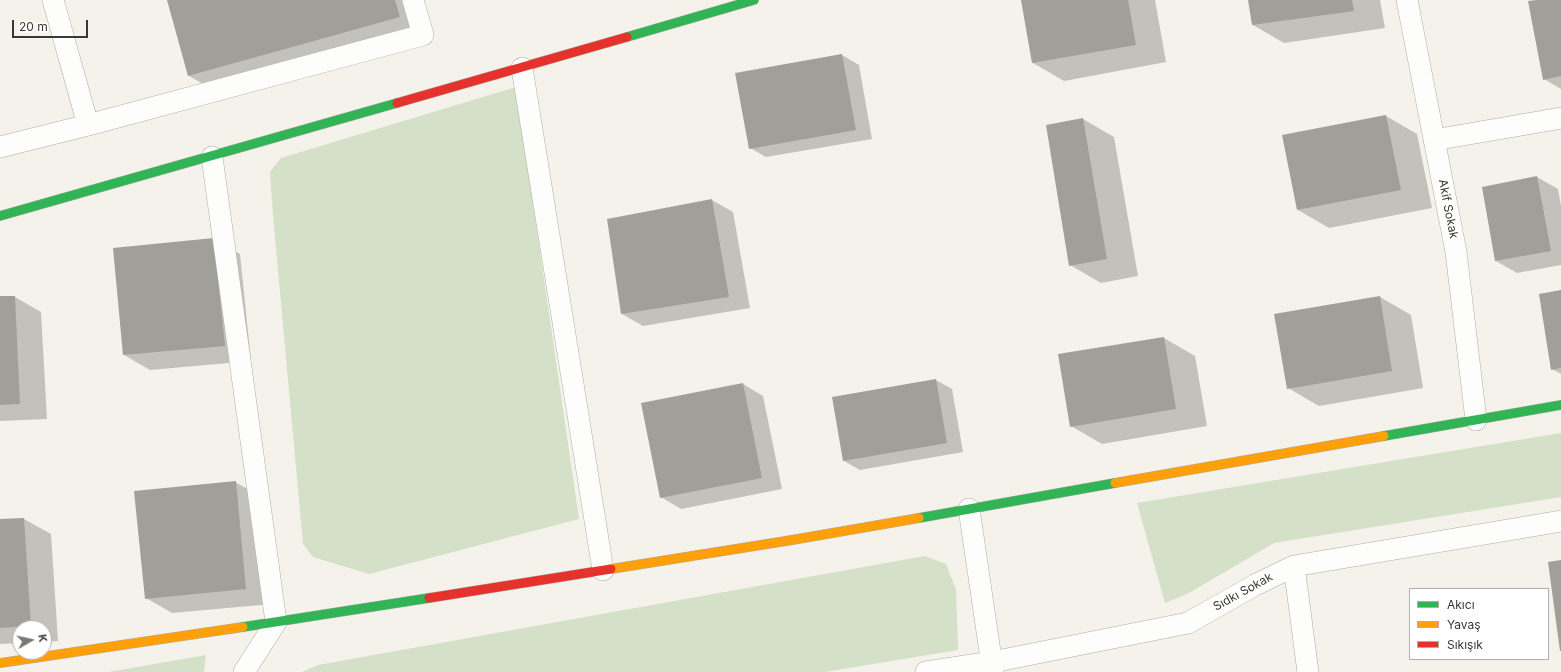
<!DOCTYPE html>
<meta charset="utf-8">
<style>
body{margin:0}
#map{position:relative;width:1561px;height:672px;overflow:hidden;background:#f4f2ea;font-family:Inter,sans-serif}
canvas{display:block}
.legend{position:absolute;left:1409px;top:588px;width:140px;height:72px;box-sizing:border-box;background:#fff;border:1px solid #afafad;margin:0;padding:5px 7px;list-style:none;font-size:12px;color:#383731}
.legend li{display:flex;align-items:center;gap:8px;height:20px}
.legend b{width:20px;border:1px solid #afafad}
.north{position:absolute;left:12px;top:620px;width:40px;height:40px;box-sizing:border-box;background:#fff;border:1px solid #afafad;border-radius:50%;rotate:81deg;font-size:11px;font-weight:700;line-height:16px;text-align:center;color:#383731}
.north::after{content:'';display:block;margin:auto;width:14px;height:18px;background:#7a7872;clip-path:polygon(50% 0,100% 100%,50% 72%,0 100%)}
.scale{position:absolute;left:12px;top:20px;width:76px;height:18px;box-sizing:border-box;border:2px solid #383731;border-top:0;padding-left:5px;font-size:12px;line-height:14px;white-space:nowrap;color:#383731;-webkit-text-stroke:3px #fff;paint-order:stroke}
</style>
<div id="map">
<canvas width="1561" height="672"></canvas>
<ul class="legend">
<li><b style="height:5px;background:#30b455"></b>Akıcı</li>
<li><b style="height:5px;background:#ff9f0a"></b>Yavaş</li>
<li><b style="height:5px;background:#e5322d"></b>Sıkışık</li>
</ul>
<div class="north">K</div>
<div class="scale">20 m</div>
</div>
<script>
const ctx = document.querySelector('canvas').getContext('2d');
ctx.lineJoin = 'round';
function paint(path, color) {
  ctx.fillStyle = color;
  ctx.fill(path, 'evenodd');
}
function toPath(rows) {
  const path = new Path2D();
  for (const r of rows) {
    path.moveTo(r[0], r[1]);
    for (let i = 2; i < r.length; i += 2) path.lineTo(r[i], r[i + 1]);
  }
  return path;
}
function strokePath(path, color, width, dash) {
  ctx.strokeStyle = color;
  ctx.lineWidth = width;
  ctx.lineCap = dash ? 'butt' : 'round';
  ctx.setLineDash(dash || []);
  ctx.stroke(path);
}
function label(font, color, halo, rows, align = 'center') {
  ctx.font = font + ' Inter,sans-serif';
  ctx.lineWidth = 4;
  ctx.setLineDash([]);
  ctx.textBaseline = 'middle';
  ctx.strokeStyle = halo;
  ctx.fillStyle = color;
  for (const [text, x, y, turn = 0] of rows) {
    ctx.save();
    ctx.translate(x, y);
    ctx.rotate((+turn || 0) * Math.PI / 180);
    ctx.textAlign = isNaN(turn) ? turn : align;
    if (halo) ctx.strokeText(text, 0, 0);
    ctx.fillText(text, 0, 0);
    ctx.restore();
  }
}
paint(toPath([
 [516,87,579,519,369,574,313,557,303,544,273,215,270,172,281,158],
 [1561,433,1561,497,1274,543,1189,593,1165,603,1137,503],
 [925,556,946,564,956,590,958,650,825,672,302,672,318,665],
 [206,655,204,672,108,672]
]), '#d4e0c7');
paint(toPath([
 [168,0,408,0,416,27,205,85,189,76],
 [1022,0,1155,0,1166,62,1064,81,1033,63],
 [1249,0,1380,0,1385,28,1284,43,1253,25],
 [1542,0,1561,0,1561,89,1544,79],
 [842,55,859,65,872,139,766,157,750,148,736,74],
 [1386,116,1417,134,1432,208,1329,228,1298,210],
 [1083,119,1114,137,1138,276,1101,283,1070,265],
 [1537,177,1558,189,1561,206,1561,265,1517,273,1496,261],
 [712,200,733,212,750,308,643,326,622,314],
 [214,239,240,254,251,361,150,370,124,355],
 [1561,291,1561,374,1552,369],
 [0,297,15,297,41,312,47,419,0,421],
 [1380,297,1411,315,1423,388,1319,406,1288,388],
 [1164,338,1195,356,1207,426,1102,444,1071,426],
 [936,380,952,389,963,452,860,470,844,461],
 [743,384,763,396,782,489,681,509,661,497],
 [235,482,262,497,272,604,172,613,146,598],
 [24,519,51,534,58,641,44,642,44,628,20,628,20,643,0,644,0,520]
]), '#0003');
paint(toPath([
 [167,0,395,0,400,17,188,76],
 [1021,0,1128,0,1136,45,1032,63],
 [1248,0,1352,0,1354,11,1252,25],
 [1537,0,1561,0,1561,76,1543,80,1528,1],
 [842,54,856,130,749,149,735,73],
 [1386,115,1401,190,1297,210,1282,135],
 [1083,118,1107,259,1069,266,1046,125],
 [1537,176,1551,251,1495,261,1482,187],
 [712,199,729,297,621,314,607,219],
 [214,238,225,346,123,355,113,248],
 [1561,290,1561,368,1551,370,1539,294],
 [0,296,15,296,20,404,0,405],
 [1380,296,1392,371,1287,389,1274,314],
 [1164,337,1176,409,1070,427,1058,354],
 [936,379,947,443,843,461,832,397],
 [743,383,762,478,660,498,641,403],
 [236,481,246,589,145,599,134,491],
 [24,518,31,626,0,628,0,519],
 [1561,560,1561,651,1560,651,1548,562]
]), '#a09f99');
const street = toPath([
 [53,0,88,125],
 [1407,0,1456,252,1476,420],
 [522,68,603,570],
 [1434,140,1561,118],
 [0,147,88,125,423,35,413,0],
 [212,157,276,622,244,672],
 [969,509,993,672],
 [1294,566,1308,672],
 [926,672,992,662,1188,623,1255,585,1294,566,1561,521]
]);
const fast = toPath([
 [627,37,754,0],
 [0,216,397,103],
 [1384,436,1561,405],
 [919,518,1115,483],
 [243,627,429,598]
]);
const slow = toPath([
 [1115,483,1384,436],
 [611,569,792,540,919,518],
 [0,663,243,627]
]);
const jam = toPath([
 [397,103,627,37],
 [429,598,611,569]
]);
strokePath(street, '#adaca6', 22);
strokePath(fast, '#adaca6', 10);
strokePath(slow, '#adaca6', 10);
strokePath(jam, '#adaca6', 10);
strokePath(street, '#fdfdfc', 21);
strokePath(fast, '#30b455', 9);
strokePath(slow, '#ff9f0a', 9);
strokePath(jam, '#e5322d', 9);
label('12px', '#383731', '#fff', [
 ["Akif Sokak",1448,209,79],
 ["Sıdkı Sokak",1243,592,-29]
]);
</script>
